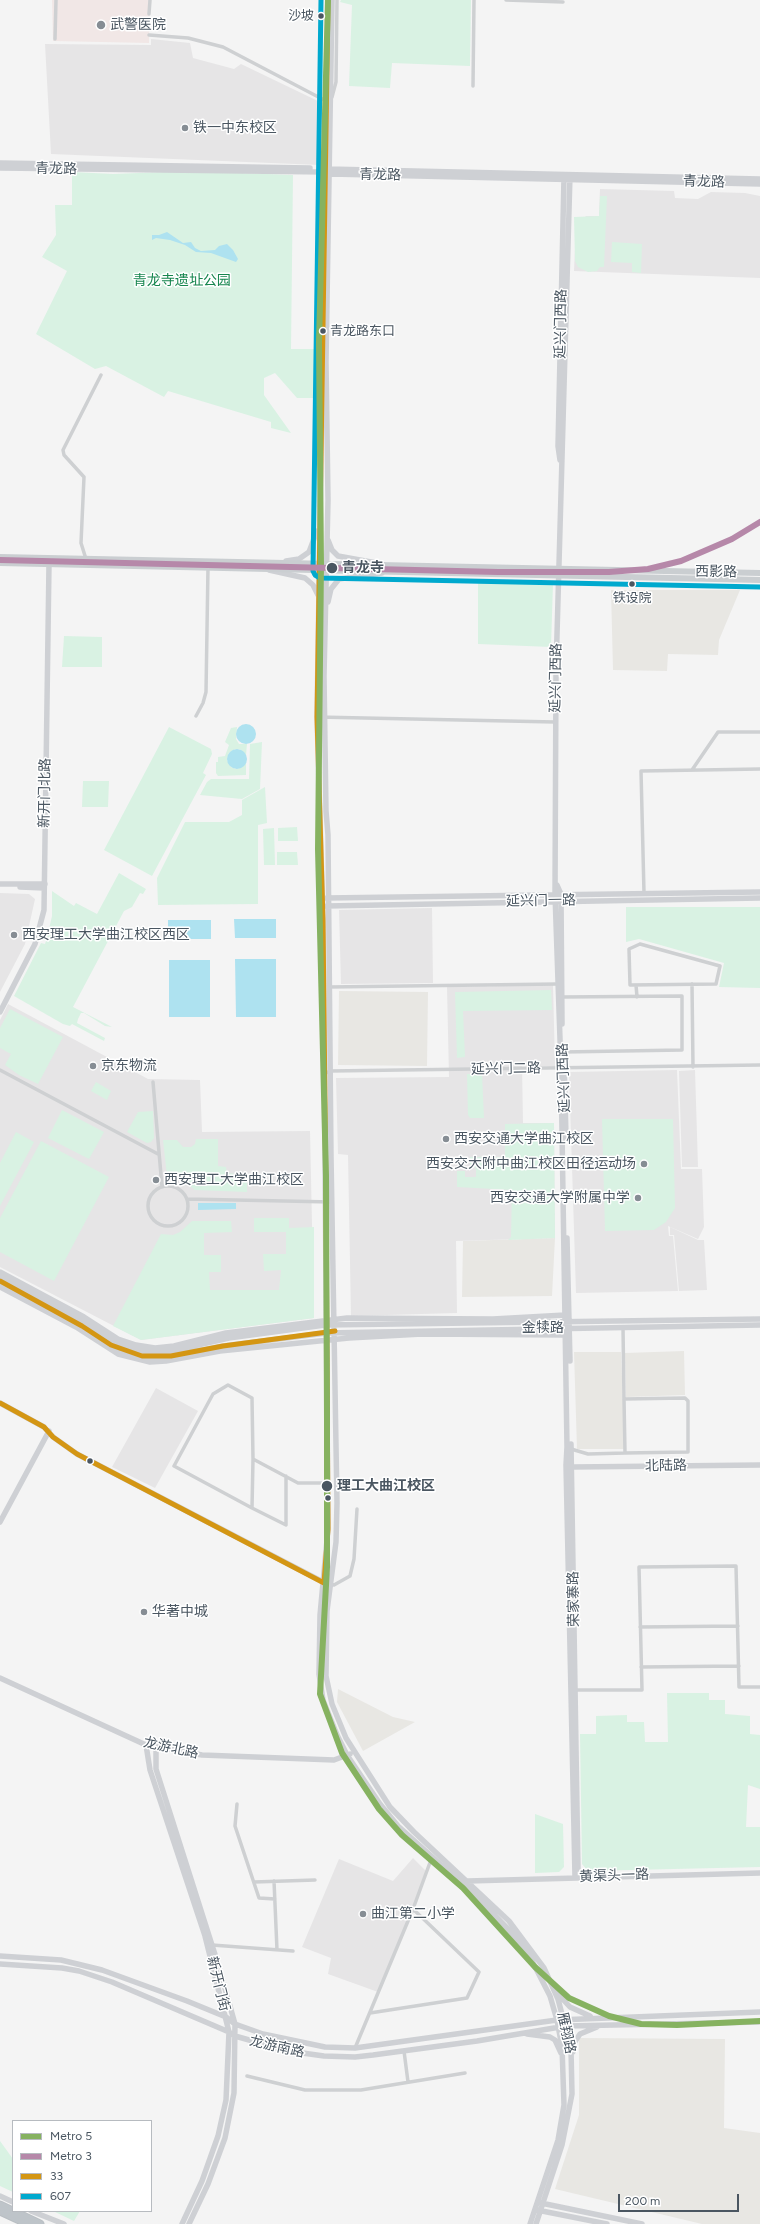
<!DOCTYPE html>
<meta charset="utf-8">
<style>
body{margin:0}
#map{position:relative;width:760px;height:2224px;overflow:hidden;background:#f4f4f4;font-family:Figtree,sans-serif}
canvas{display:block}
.legend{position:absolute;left:12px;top:2120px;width:140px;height:92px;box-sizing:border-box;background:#fff;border:1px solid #b7bbc0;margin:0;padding:5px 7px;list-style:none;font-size:12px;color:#4a5661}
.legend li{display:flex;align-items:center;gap:8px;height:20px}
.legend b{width:20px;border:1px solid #b7bbc0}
.scale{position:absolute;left:618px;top:2194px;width:121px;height:18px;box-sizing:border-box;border:2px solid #4a5661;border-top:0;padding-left:5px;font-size:12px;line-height:14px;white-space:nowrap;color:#4a5661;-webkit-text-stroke:3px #fff;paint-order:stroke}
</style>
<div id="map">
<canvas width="760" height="2224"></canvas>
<ul class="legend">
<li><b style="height:5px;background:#86b260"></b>Metro 5</li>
<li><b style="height:5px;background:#b688a9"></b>Metro 3</li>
<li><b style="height:5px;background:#d49613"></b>33</li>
<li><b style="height:5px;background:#00a9ce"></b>607</li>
</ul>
<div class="scale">200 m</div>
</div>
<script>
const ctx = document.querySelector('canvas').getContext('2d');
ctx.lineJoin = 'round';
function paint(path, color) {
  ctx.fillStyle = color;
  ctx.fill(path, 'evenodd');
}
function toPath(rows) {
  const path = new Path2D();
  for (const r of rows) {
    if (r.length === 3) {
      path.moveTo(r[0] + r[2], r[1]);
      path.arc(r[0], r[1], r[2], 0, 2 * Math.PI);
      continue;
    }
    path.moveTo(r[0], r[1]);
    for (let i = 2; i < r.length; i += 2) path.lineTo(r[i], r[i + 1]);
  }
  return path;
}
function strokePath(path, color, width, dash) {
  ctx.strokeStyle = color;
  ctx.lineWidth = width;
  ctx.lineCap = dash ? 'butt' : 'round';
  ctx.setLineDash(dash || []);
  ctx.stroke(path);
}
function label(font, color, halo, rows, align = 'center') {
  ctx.font = font + ' Figtree,"Noto Sans SC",sans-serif';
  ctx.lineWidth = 3;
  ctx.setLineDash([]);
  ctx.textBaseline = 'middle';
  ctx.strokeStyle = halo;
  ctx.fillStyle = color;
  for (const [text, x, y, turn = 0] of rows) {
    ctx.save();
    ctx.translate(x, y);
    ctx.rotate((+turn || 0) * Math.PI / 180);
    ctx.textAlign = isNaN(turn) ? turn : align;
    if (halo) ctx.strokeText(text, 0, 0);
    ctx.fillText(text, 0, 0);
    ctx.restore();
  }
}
paint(toPath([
 [611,590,740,590,719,640,718,655,668,654,667,671,613,670],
 [339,991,428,992,427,1066,338,1065],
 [555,1238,552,1296,462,1297,463,1241],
 [684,1351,685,1395,626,1397,625,1353],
 [574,1352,621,1352,625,1449,577,1449],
 [338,1689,393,1717,415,1722,363,1751,337,1702],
 [579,2038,725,2039,724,2128,760,2133,760,2224,702,2224,555,2189,579,2115]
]), '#e8e7e3');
paint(toPath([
 [151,39,190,43,193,58,234,69,241,64,320,102,320,165,51,154,45,44,151,45],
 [600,189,674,191,675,198,698,199,711,192,745,193,760,196,760,278,574,271,576,225,586,216,599,216],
 [0,893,29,894,35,899,25,944,0,992],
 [432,908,433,983,341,984,339,910],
 [553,985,555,1066,522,1066,523,1123,554,1123,555,1238,456,1241,457,1313,351,1316,348,1155,338,1154,336,1078,449,1077,447,987],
 [8,1004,148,1079,200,1080,202,1132,310,1131,314,1318,141,1340,0,1267,0,1020],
 [677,1070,681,1169,702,1169,704,1227,698,1239,668,1226,669,1236,673,1236,678,1291,576,1293,569,1072],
 [695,1070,698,1167,682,1167,679,1071],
 [670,1227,698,1240,704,1240,707,1290,679,1291,674,1235,670,1235],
 [156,1388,198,1411,155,1488,112,1467],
 [413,1858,427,1872,378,1992,328,1974,331,1958,302,1947,339,1859,393,1881]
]), '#e6e5e6');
paint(toPath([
 [52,0,150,0,149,43,53,41]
]), '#f1e7e6');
paint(toPath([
 [341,0,471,0,470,66,392,63,390,88,349,86,352,5,340,2],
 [190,171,293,175,291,349,315,349,316,398,297,398,275,373,264,378,264,395,291,433,271,428,271,422,168,391,164,397,106,366,95,369,36,334,67,271,42,257,56,235,55,205,72,205,72,172,113,174],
 [600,196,607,196,604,267,600,267,597,271,588,272,578,267,575,261,574,217,599,216],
 [612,242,642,244,641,273,632,272,632,263,611,262],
 [478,582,553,583,551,647,478,644],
 [64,636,102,637,102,667,62,667],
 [169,727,211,749,212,754,203,773,206,775,152,876,104,850],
 [237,727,236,739,239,744,247,744,246,755,240,749,235,749,229,753,227,760,231,767,236,769,242,767,246,763,246,775,218,776,216,773,216,762,218,762,218,757,225,756,229,745,225,742,231,728],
 [262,742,260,789,242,799,200,795,207,782,211,779,249,779,250,744],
 [83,781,109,781,108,807,82,807],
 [265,787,267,823,258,825,258,904,158,905,157,878,185,822,229,822,242,815,242,800],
 [297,827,298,841,278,841,278,828],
 [274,828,275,865,264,865,263,829],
 [277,852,297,852,298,865,277,865],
 [119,873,146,889,143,894,140,893,132,907,124,911,73,1007,112,1027,105,1026,84,1013,81,1013,78,1019,77,1023,105,1038,104,1041,72,1024,70,1026,63,1024,14,996,41,943,45,944,47,938,52,916,52,891,74,906,76,903,97,914],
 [626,907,760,907,760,988,719,987,724,963,639,939,626,942],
 [551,990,552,1010,463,1011,465,1057,457,1058,455,992],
 [10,1009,63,1037,38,1084,19,1075,5,1065,11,1054,0,1048,0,1028],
 [467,1074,482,1074,484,1118,470,1118,468,1115],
 [96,1082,111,1091,107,1100,91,1091],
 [62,1110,104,1132,89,1159,48,1138],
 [153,1111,154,1138,151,1142,147,1143,127,1132,138,1112],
 [602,1119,673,1119,675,1208,666,1222,654,1230,605,1231],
 [554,1123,555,1238,508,1240,511,1237,512,1190,457,1187,457,1171,465,1171,465,1177,476,1177,476,1169,474,1167,470,1166,470,1157,505,1157,505,1124],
 [16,1132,34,1142,0,1206,0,1163],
 [196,1139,218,1139,218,1166,226,1167,227,1173,247,1175,247,1192,195,1190,179,1178,167,1176,163,1140,177,1140,183,1147,191,1147,195,1144],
 [41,1141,109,1177,54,1281,0,1252,0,1218],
 [254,1218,289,1218,289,1228,314,1227,314,1318,141,1340,113,1326,161,1234,173,1235,180,1232,192,1221,231,1221,232,1232,204,1233,204,1255,221,1255,221,1272,209,1272,210,1290,279,1290,281,1270,264,1271,263,1254,286,1254,286,1232,254,1232],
 [667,1693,709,1693,709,1700,725,1700,725,1714,750,1716,750,1734,760,1735,760,1789,748,1785,746,1827,760,1827,760,1867,588,1871,582,1864,580,1734,596,1734,596,1716,627,1715,627,1722,644,1722,645,1742,668,1742],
 [535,1814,563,1824,564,1867,559,1872,535,1873],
 [0,2141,13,2159,13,2192,0,2186],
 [53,2211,80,2211,74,2221]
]), '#d9f2e3');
paint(toPath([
 [167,232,183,243,191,242,195,248,201,251,215,250,219,246,227,244,233,250,238,259,236,262,211,253,196,252,185,245,170,240,156,238,152,240,152,235,159,235],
 [246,734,10],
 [237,759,10],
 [234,919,276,919,276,938,235,938],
 [168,920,211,920,211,939,168,939],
 [235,959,276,959,276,1017,236,1017],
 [169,960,210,960,210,1017,169,1017],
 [198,1203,236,1203,236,1209,198,1210]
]), '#aee2f0');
const highway = toPath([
 [0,2205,40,2224],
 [0,2211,28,2224]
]);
strokePath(highway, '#b9bec3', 9);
strokePath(toPath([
 [506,0,563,2],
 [149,14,150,0],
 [149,35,188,38,223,47,326,101],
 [55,39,56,0],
 [473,86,474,0],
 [332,97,336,82,337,0],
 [86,559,81,543,84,477,64,455,63,450,101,375],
 [196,716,203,703,206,692,208,567],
 [317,717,555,722],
 [692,770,718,732,760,732],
 [644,893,641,771,760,769],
 [640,944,720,966,716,984,630,985,629,949,640,944],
 [692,984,693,1067],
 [636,985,637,997],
 [329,987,557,984],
 [562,997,682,996,682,1050,563,1052],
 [0,1070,158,1154],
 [324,1074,330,1071,760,1065],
 [153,1082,162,1187],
 [168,1206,20],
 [187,1199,332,1202],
 [623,1327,624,1399],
 [571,1449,588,1454,625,1453,688,1452,688,1401,685,1398,624,1399,625,1453],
 [253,1459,252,1508,286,1525,286,1476],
 [252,1508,174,1466,213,1394,228,1385,252,1398,253,1459,298,1483,327,1483],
 [330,1584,334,1585,350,1576,354,1559,357,1509],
 [640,1627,738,1626],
 [641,1667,739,1666],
 [576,1690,642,1690,639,1567,736,1566,739,1687,760,1687],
 [237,1804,235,1826,259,1898,275,1899],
 [274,1881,277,1950],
 [254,1882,315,1880],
 [212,1945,293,1951],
 [370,2013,467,1998,479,1972,413,1909],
 [355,2048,413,1909,432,1857],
 [404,2051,408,2082],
 [247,2076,305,2090,361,2090,465,2073]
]), '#ced0d2', 3.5);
strokePath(toPath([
 [328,0,317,717,323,920,328,1529,320,1615,319,1674,323,1700,337,1735,347,1755,380,1804,398,1826,480,1900,508,1929,530,1957,550,1996,557,2020,562,2047,564,2105,558,2140,530,2224],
 [332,0,326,362,328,500,324,676,326,811,328,835,331,1156,337,1503,336,1542,327,1611,326,1676,332,1704,346,1738,390,1807,414,1832,509,1921,544,1968,558,1999,571,2049,572,2094,562,2145,536,2224],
 [0,163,310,168],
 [0,168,326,172,331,174,760,184],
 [328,169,760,179],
 [570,175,556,670,555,894,561,1068,567,1447,566,1465,575,1877],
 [560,460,558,446,564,177],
 [328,540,332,550,338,556,382,564],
 [286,561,299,559,309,552,317,531],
 [269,570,305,578,313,585,318,595],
 [328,602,331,589,339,579,382,573],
 [0,884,45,884],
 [557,885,561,894,562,1024],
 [20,887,44,888],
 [326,898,760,892],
 [326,906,760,898],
 [0,1012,35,944,44,910,49,564],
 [564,1058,566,1137],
 [567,1238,570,1361],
 [0,1272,84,1317,118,1339,136,1345,155,1348,174,1346,226,1333,347,1318,493,1319,565,1315],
 [0,1276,78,1318,117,1343,139,1351,152,1353,171,1351,229,1338,325,1325,760,1319],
 [0,1281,82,1326,111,1345,126,1352,150,1357,171,1356,223,1346,326,1333,760,1325],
 [0,1287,76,1327,118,1354,150,1362,166,1361,220,1351,349,1338,422,1334,565,1335],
 [0,1403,44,1427,53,1437,77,1454,325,1583],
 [571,1444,578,1869],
 [573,1467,760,1465],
 [0,1522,49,1431],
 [0,1678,146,1745,202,1755,334,1760,350,1754],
 [146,1745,150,1770,205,1936,229,2032,226,2100,218,2136,202,2181,182,2224],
 [156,1747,156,1769,219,1967,235,2024,234,2093,225,2138,208,2184,189,2224],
 [468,1881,760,1873],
 [0,1956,61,1960,102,1970,187,2001,226,2017,235,2024,263,2034,325,2047,355,2048,557,2020,760,2012],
 [0,1964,62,1968,79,1971,112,1982,229,2032,235,2036,288,2051,324,2056,355,2057,373,2055,477,2041,566,2026,760,2022],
 [557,1993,570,2007,590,2016],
 [527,2034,550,2037,555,2040,561,2053],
 [573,2052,574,2043,580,2034,597,2027],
 [0,2196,13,2202],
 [541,2203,642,2224],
 [537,2210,607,2224],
 [31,2211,64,2224]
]), '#ced0d4', 5.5);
strokePath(toPath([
 [0,557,760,573],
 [0,563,760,580]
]), '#caced1', 6);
strokePath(highway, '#bec4c9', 7);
strokePath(toPath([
 [0,1281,82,1326,111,1345,142,1356,171,1356,223,1346,335,1331],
 [0,1403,44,1427,53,1437,77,1454,324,1583,328,1529,326,1200,323,920,317,717,328,0]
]), '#d49613', 5);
strokePath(toPath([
 [321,0,313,571,315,575,320,578,760,587]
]), '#00a9ce', 5);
strokePath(toPath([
 [328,0,319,342,321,565,318,849,326,1176,327,1420,327,1567,320,1694,342,1753,379,1809,402,1835,463,1888,535,1967,569,1998,609,2016,641,2024,677,2025,760,2021]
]), '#86b260', 6);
strokePath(toPath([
 [0,560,498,572,609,572,648,569,681,561,732,539,760,522]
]), '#b688a9', 6);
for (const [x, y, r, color] of [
 [321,16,3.5,"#4a5661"],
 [101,25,5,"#868d94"],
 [185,128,4,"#868d94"],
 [323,331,3.5,"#4a5661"],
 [332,568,6,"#4a5661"],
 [632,584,3.5,"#4a5661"],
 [14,935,4,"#868d94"],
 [93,1066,4,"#868d94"],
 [446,1139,4,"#868d94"],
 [644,1164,4,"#868d94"],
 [156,1180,4,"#868d94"],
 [638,1198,4,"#868d94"],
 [90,1461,3.5,"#4a5661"],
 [327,1486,6,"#4a5661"],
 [328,1498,3.5,"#4a5661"],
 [144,1612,4,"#868d94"],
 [363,1914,4,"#868d94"]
]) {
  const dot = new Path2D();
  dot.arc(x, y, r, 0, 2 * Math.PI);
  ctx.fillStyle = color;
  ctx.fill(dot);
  strokePath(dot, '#fff', 1.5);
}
label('13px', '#4a5661', '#fff', [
 ["沙坡",314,16],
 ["青龙路东口",330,331,"left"],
 ["铁设院",632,598,"center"]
], 'right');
label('14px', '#4a5661', '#fff', [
 ["武警医院",110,25],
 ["铁一中东校区",193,128],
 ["西安理工大学曲江校区西区",22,935],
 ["京东物流",101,1066],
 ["西安交通大学曲江校区",454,1139],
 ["西安交大附中曲江校区田径运动场",636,1164,"right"],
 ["西安理工大学曲江校区",164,1180],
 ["西安交通大学附属中学",630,1198,"right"],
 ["华著中城",152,1612],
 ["曲江第二小学",371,1914]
], 'left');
label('14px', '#4a5661', '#fff', [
 ["青龙路",56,169,1],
 ["青龙路",380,175,1],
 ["青龙路",704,182,2],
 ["延兴门西路",561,324,-89],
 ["西影路",716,572,1],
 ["延兴门西路",556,678,-89],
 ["新开门北路",45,793,-89],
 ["延兴门一路",541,901,-1],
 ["延兴门二路",506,1069,-1],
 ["延兴门西路",564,1078,-92],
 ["金犊路",543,1328],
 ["北陆路",666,1466,-1],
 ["荣家寨路",574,1599,-91],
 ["龙游北路",171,1748,12],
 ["黄渠头一路",614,1876,-2],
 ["新开门街",218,1984,76],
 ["雁翔路",566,2033,78],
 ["龙游南路",277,2047,13]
]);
label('14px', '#17864f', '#fff', [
 ["青龙寺遗址公园",182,281]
]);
label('bold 14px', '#4a5661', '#fff', [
 ["青龙寺",342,568],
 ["理工大曲江校区",337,1486]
], 'left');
</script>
